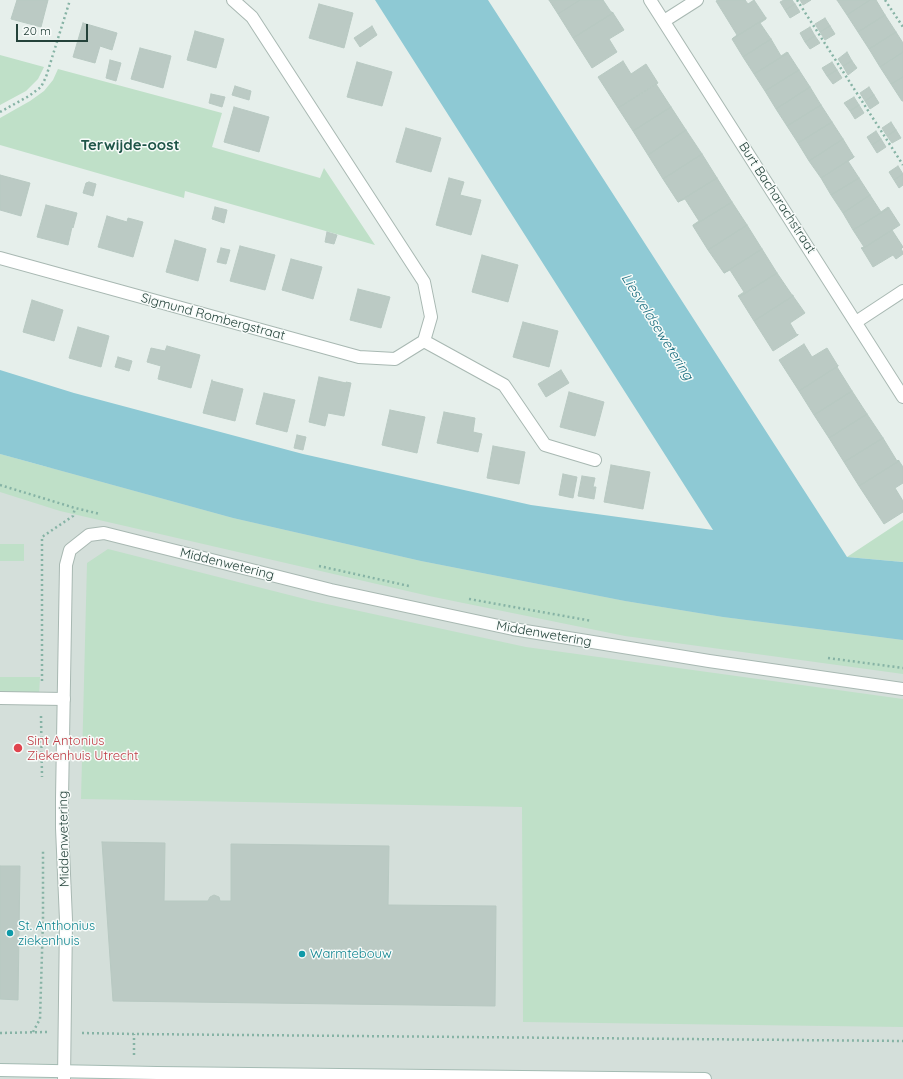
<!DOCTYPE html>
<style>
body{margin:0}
#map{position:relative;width:903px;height:1079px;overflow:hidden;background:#e6efeb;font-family:Quicksand,sans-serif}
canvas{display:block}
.scale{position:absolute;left:16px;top:24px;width:72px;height:18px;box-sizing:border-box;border:2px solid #24423a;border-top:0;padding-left:5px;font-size:12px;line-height:14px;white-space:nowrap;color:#24423a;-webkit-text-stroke:3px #f7fbf9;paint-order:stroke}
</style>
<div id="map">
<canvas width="903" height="1079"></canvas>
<div class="scale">20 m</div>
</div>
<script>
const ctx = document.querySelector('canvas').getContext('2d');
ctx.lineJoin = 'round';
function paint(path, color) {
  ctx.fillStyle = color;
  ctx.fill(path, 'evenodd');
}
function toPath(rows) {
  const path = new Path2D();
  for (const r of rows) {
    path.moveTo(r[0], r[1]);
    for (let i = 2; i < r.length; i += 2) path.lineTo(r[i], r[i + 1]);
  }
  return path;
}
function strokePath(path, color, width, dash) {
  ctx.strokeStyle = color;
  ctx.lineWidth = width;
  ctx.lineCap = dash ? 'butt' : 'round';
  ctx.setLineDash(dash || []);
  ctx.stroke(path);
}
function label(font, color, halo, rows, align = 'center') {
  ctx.font = font + ' Quicksand,sans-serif';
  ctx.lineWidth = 3;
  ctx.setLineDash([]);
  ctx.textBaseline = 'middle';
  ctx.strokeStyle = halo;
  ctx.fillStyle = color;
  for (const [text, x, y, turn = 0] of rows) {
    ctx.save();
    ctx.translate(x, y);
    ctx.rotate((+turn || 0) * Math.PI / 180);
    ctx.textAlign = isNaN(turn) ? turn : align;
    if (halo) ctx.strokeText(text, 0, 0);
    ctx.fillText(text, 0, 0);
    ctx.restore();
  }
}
paint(toPath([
 [0,454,41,466,903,615,903,1079,0,1079]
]), '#d4dfda');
paint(toPath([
 [0,55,44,67,38,79,26,91,0,105],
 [58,69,222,113,212,147,320,178,324,168,375,245,185,191,184,198,0,145,0,118,30,101,44,91,53,80],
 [0,454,11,457,233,518,421,561,625,601,723,617,903,640,903,674,625,636,429,596,60,511,0,492],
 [903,520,903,562,847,557],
 [0,544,24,544,24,561,0,561],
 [108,549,313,601,526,647,903,699,903,1027,523,1022,522,807,81,799,87,563],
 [0,677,40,677,39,695,0,694]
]), '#bfe0c8');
paint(toPath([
 [375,0,488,0,847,557,903,562,903,640,723,617,625,601,421,561,233,518,0,454,0,370,74,393,303,454,531,505,713,530]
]), '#8ec9d4');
const building = toPath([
 [17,0,48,0,41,27,11,19,17,0],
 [549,0,580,0,558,14,549,0],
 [580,0,603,0,611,12,612,12,613,13,573,38,558,14,580,0],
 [718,0,745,0,748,4,754,0,766,18,732,39,737,35,716,1,718,0],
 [784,0,792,0,795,4,785,10,780,2,784,0],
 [800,0,811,0,803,5,800,0],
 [837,0,870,0,847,15,837,0],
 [870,0,876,0,885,15,858,32,847,15,870,0],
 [319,4,353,13,344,48,309,38,319,4],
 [795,4,800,12,790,18,785,10,795,4],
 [613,13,624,30,609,39,617,52,592,68,573,38,613,13],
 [885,15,896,32,869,49,858,32,885,15],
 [766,18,766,19,760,23,771,39,743,57,732,39,766,18],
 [825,18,830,26,820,32,815,24,825,18],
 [83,23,117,33,112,50,100,46,95,63,73,57,83,23],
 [372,26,377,35,360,47,354,38,372,26],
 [830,26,835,34,825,40,820,32,830,26],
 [810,27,815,36,805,42,800,33,810,27],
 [195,31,224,39,216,68,187,60,195,31],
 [896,32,903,43,903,52,880,67,869,49,896,32],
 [815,36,820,43,810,49,805,42,815,36],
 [771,39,781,56,787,52,788,53,754,74,743,57,771,39],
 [140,48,171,56,163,88,131,79,140,48],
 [847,52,852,61,843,66,838,59,847,52],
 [903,52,903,77,891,84,880,67,903,52],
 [788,53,799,70,765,91,754,74,788,53],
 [110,60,121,63,116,81,106,78,110,60],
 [623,61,631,74,646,64,658,83,618,108,598,77,623,61],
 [852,61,857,68,848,75,843,66,852,61],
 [357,62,392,72,382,106,347,97,357,62],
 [832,62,837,70,827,76,822,68,832,62],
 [799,70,810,87,776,109,765,91,799,70],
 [837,70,842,78,833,84,827,76,837,70],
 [903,77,903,101,902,101,891,84,903,77],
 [656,84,671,107,633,131,618,108,656,84],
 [235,86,251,91,249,100,232,95,235,86],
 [810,87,821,105,787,126,776,109,810,87],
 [869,87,874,95,865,101,860,93,869,87],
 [211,94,225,97,222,107,209,103,211,94],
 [874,95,879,103,870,109,865,101,874,95],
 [854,97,859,105,850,111,844,103,854,97],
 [821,105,832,122,798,143,787,126,821,105],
 [859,105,864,113,855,119,850,111,859,105],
 [234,107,269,117,259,152,224,142,234,107],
 [671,107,686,130,648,155,633,131,671,107],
 [832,122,843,139,809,161,798,143,832,122],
 [891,122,896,130,887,136,882,128,891,122],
 [406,128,441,138,431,172,396,162,406,128],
 [686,130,702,154,663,179,648,155,686,130],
 [896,130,901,138,892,143,887,136,896,130],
 [876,131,881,139,872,145,867,137,876,131],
 [843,139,854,157,821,178,809,161,843,139],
 [881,139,886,147,877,153,872,145,881,139],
 [702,154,717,178,678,202,663,179,702,154],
 [854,157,848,161,859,178,831,195,821,178,854,157],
 [898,166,903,174,894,180,889,172,898,166],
 [903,174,903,185,899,188,894,180,903,174],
 [0,175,30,183,21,216,0,210,0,175],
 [449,178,464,182,460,195,481,200,471,235,436,225,449,178],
 [717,178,732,202,693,226,693,225,699,221,685,199,678,202,717,178],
 [859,178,870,195,843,213,831,195,859,178],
 [89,182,96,184,93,196,83,193,86,183,89,182],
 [870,195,881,212,888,207,889,208,853,230,843,213,870,195],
 [732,202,747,225,708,250,693,226,732,202],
 [46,205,77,213,73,228,72,227,68,245,37,237,46,205],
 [215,207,227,210,224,223,212,219,215,207],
 [889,208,900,225,862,249,861,248,864,247,853,230,889,208],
 [107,216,127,222,128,218,143,222,133,257,98,247,107,216],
 [747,225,762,249,724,273,708,250,747,225],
 [892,230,903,247,901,249,903,252,903,254,896,259,893,255,873,267,862,249,892,230],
 [327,232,337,235,334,244,325,242,327,232],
 [175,240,206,249,198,281,166,272,175,240],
 [240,246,275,255,265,290,230,281,240,246],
 [221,248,230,250,226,264,217,262,221,248],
 [762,249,777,273,739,297,738,296,744,292,730,270,724,273,762,249],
 [482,255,518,265,508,302,472,292,482,255],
 [291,259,322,267,313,299,282,290,291,259],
 [777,273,792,295,793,295,793,296,754,321,739,297,777,273],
 [358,289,390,297,381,328,350,320,358,289],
 [793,296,805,313,790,323,797,335,798,334,798,335,773,351,754,321,793,296],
 [32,300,63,310,54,341,23,332,32,300],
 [523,322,558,331,549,367,513,357,523,322],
 [78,327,109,336,101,367,69,358,78,327],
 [804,344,812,357,827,348,838,366,799,391,779,360,804,344],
 [167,346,200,355,191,388,158,379,161,366,147,362,151,348,165,351,167,346],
 [118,357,132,361,129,371,115,367,118,357],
 [838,366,837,367,852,391,814,415,799,391,838,366],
 [561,370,569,383,546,397,538,384,561,370],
 [319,377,346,383,346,382,351,383,344,416,328,413,325,426,309,422,319,377],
 [212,380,212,381,243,389,235,421,203,413,212,380],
 [852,391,867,414,829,438,814,415,852,391],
 [569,392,604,402,595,436,560,427,569,392],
 [264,393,295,400,287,432,256,424,264,393],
 [390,410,425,417,417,453,382,445,390,410],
 [444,412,475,418,473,432,482,434,478,452,437,443,444,412],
 [867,414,883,438,844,462,829,438,867,414],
 [297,435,306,437,303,450,294,448,297,435],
 [883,438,897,461,898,460,899,461,859,486,844,462,883,438],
 [493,446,525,452,519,484,487,478,493,446],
 [899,461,903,467,903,483,895,488,903,501,903,512,884,524,859,486,899,461],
 [611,465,650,472,643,509,604,502,611,465],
 [563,474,577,477,573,498,559,495,563,474],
 [582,476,595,478,593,487,596,487,594,499,578,496,582,476],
 [102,842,165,843,164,901,208,901,210,897,214,895,219,897,220,901,231,901,231,844,389,846,388,905,496,906,495,1006,113,1001,102,842],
 [0,866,20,866,18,1000,0,999,0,866]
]);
paint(building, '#bbcac4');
strokePath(building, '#b8c9c2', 1);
const service = toPath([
 [0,698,64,699]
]);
const minor = toPath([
 [650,0,903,397],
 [664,21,697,0],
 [0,258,359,357,395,359,424,341,431,317,424,282,252,17,233,0],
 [856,322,903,291],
 [424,341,504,385,545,445,595,460],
 [64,1079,66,920,62,828,62,798,66,565,70,550,89,535,104,533,331,590,513,629,709,661,903,689]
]);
const secondary = toPath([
 [0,1070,157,1073,705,1079]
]);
strokePath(service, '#a8b8b2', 14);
strokePath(minor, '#a8b8b2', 14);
strokePath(secondary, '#a4bbb3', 14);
strokePath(toPath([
 [797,0,903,165],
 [885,0,903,27],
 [0,112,29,96,41,87,46,77,70,0],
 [0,485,75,508,100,514],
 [319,566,409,586],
 [469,599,592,621],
 [828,658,903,668],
 [42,681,42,537,73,516,75,508],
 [41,716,42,777],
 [33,1032,40,1019,43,920,43,850],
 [0,1033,47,1032],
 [82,1033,134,1034,903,1041],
 [134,1055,134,1034]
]), '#86b3a5', 2.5, [2, 3]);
strokePath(service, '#fff', 12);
strokePath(minor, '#fff', 12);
strokePath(secondary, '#fff', 12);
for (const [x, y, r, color] of [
 [18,748,5,"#e0444e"],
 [10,933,4,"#0f9aa8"],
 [302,954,4,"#0f9aa8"]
]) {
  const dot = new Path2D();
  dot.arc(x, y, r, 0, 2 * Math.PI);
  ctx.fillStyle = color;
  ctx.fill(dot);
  strokePath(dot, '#f7fbf9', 1.5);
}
label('13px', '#24423a', '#f7fbf9', [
 ["Burt Bacharachstraat",777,198,57],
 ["Sigmund Rombergstraat",213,317,15],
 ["Middenwetering",227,564,14],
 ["Middenwetering",544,634,10],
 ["Middenwetering",64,839,-91]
]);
label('13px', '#be3a42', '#f7fbf9', [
 ["Sint Antonius",27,741],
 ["Ziekenhuis Utrecht",27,756]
], 'left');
label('13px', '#0d838f', '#f7fbf9', [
 ["St. Anthonius",18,926],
 ["ziekenhuis",18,941],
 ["Warmtebouw",310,954]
], 'left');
label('italic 14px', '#1c6f80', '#f7fbf9', [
 ["Liesveldsewetering",657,327,58]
]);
label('bold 15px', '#1f5548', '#f7fbf9', [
 ["Terwijde-oost",130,145]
]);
</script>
